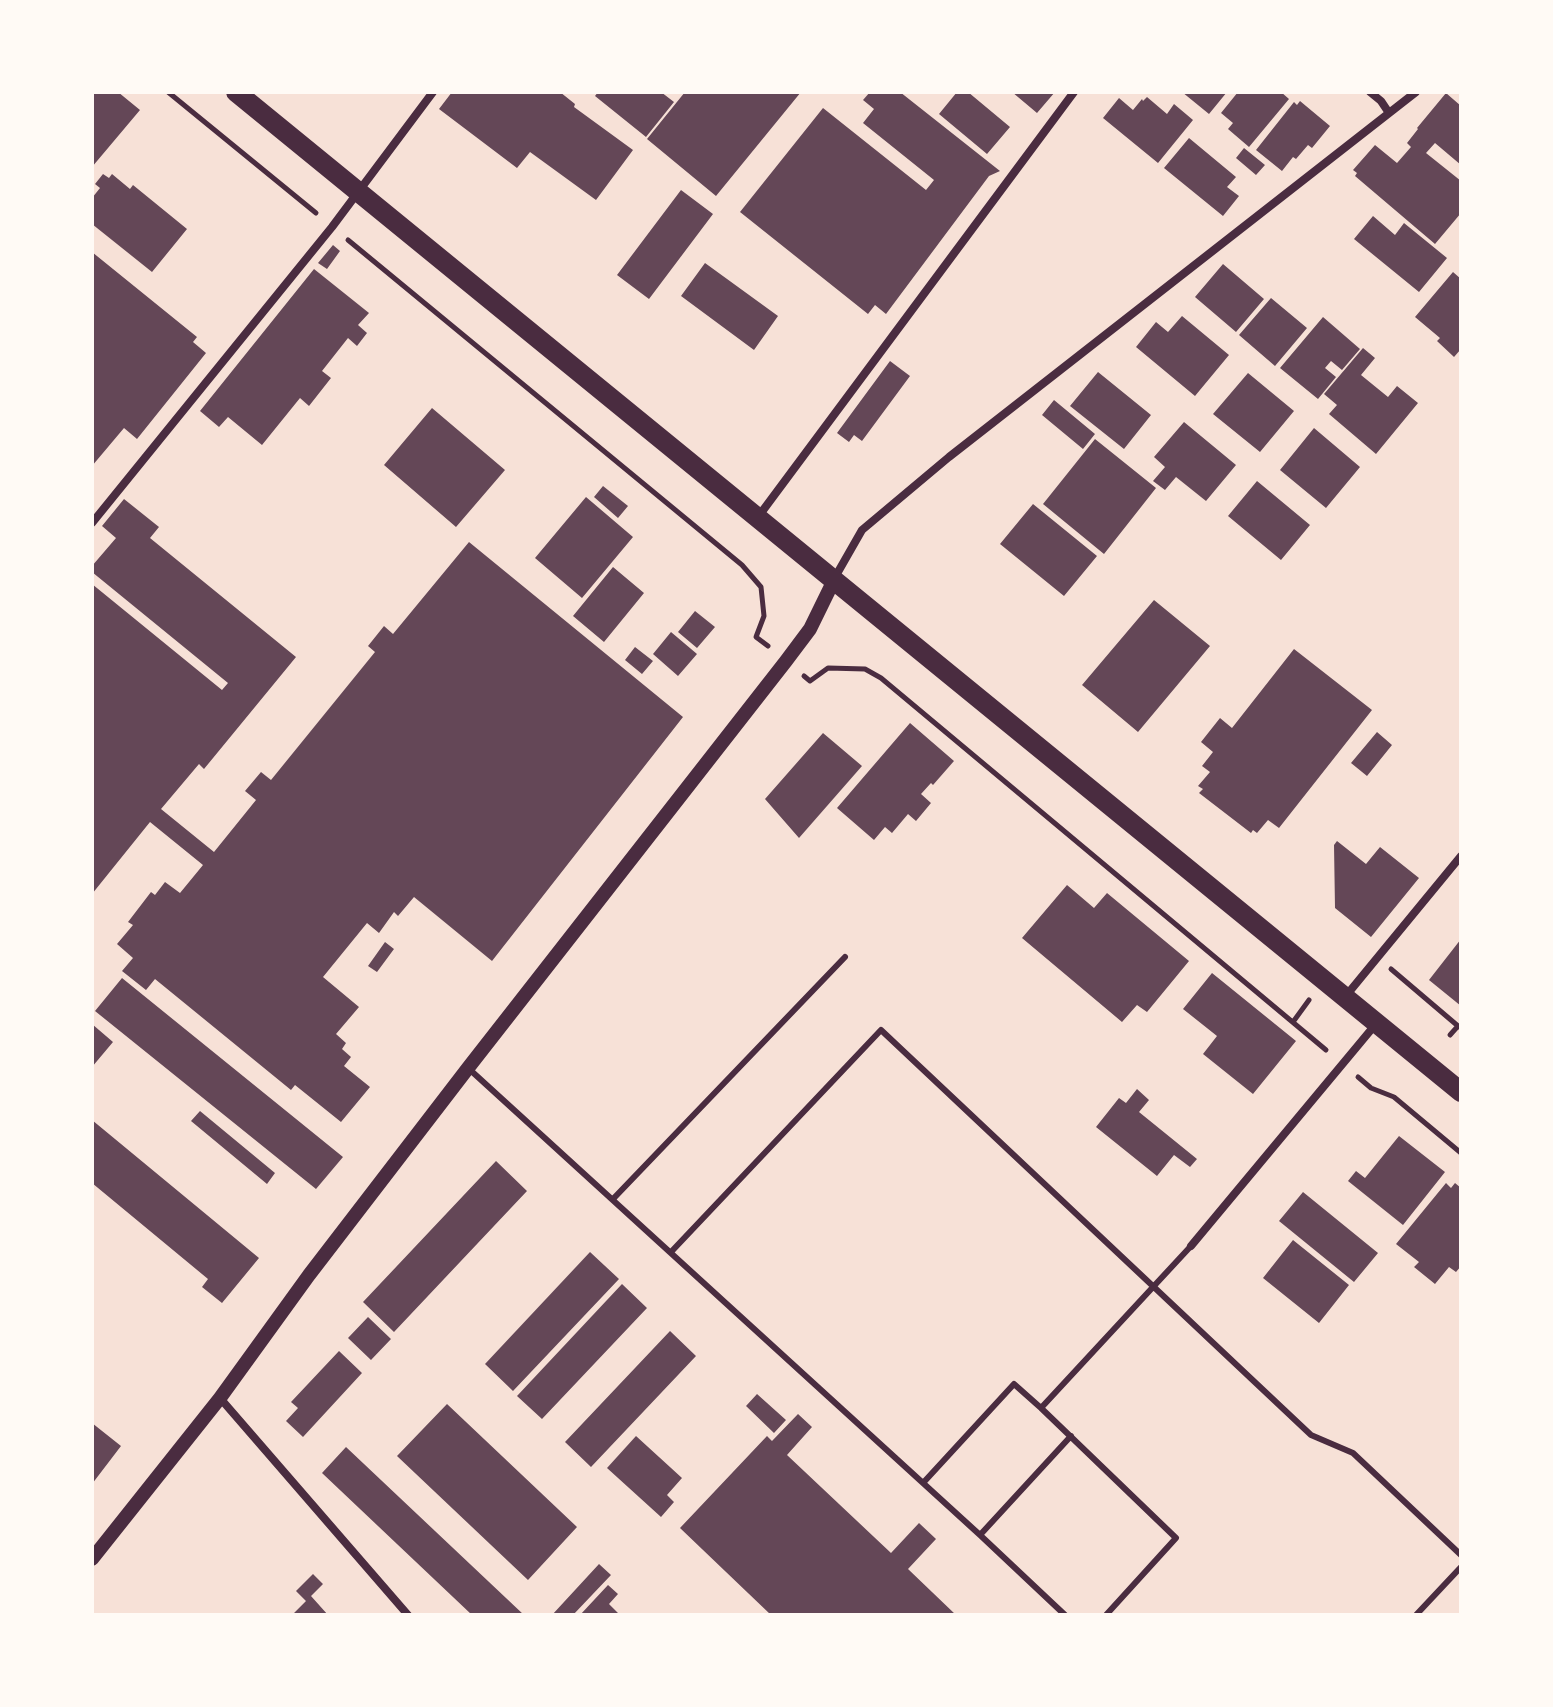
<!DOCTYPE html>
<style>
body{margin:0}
#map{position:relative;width:1553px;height:1707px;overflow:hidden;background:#f7e1d7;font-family:"Archivo Narrow",sans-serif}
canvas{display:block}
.frame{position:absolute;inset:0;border:94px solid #fffaf5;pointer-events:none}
</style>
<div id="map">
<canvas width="1553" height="1707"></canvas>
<div class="frame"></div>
</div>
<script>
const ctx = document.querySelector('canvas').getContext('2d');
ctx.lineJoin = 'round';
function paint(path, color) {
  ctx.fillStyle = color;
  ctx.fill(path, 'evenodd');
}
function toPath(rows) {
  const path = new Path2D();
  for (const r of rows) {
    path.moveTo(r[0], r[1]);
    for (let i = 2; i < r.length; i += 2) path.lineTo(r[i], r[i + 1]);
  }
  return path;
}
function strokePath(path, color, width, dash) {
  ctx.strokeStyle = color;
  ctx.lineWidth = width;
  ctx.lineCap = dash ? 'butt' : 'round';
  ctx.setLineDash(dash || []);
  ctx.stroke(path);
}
paint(toPath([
 [92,92,118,92,140,110,92,167],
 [452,92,560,92,575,104,574,107,633,150,596,200,530,152,517,168,439,109],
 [598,92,661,92,674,102,646,137,595,96],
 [685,92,801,92,716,196,647,139],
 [870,92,900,92,1000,171,989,176,886,314,875,305,868,314,740,212,823,108,926,190,934,180,863,123,874,109,863,100],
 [957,92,968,92,1010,127,987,154,939,114],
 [1012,92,1055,92,1037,113],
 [1182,92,1227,92,1209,114],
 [1238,92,1281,92,1289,99,1249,147,1228,129,1233,123,1221,113],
 [1446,93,1461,106,1461,165,1435,143,1426,153,1461,181,1461,213,1435,244,1355,176,1357,173,1353,170,1375,145,1397,163,1411,147,1407,143,1418,129,1417,128],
 [1147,97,1167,114,1174,104,1193,120,1158,163,1103,118,1119,98,1133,110,1142,99,1143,101],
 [1300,101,1330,126,1312,148,1308,145,1296,159,1293,157,1282,171,1256,150,1294,102,1297,105],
 [1189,138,1236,177,1227,187,1239,196,1223,216,1164,168],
 [1244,148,1265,165,1256,175,1236,158],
 [103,174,109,178,112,174,130,189,133,185,187,229,152,272,92,224,92,198,100,188,95,184],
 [681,190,713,214,649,299,617,275],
 [1373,216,1395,235,1404,223,1447,258,1419,292,1354,239],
 [333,245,340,251,327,269,318,263],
 [92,252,197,337,193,342,206,353,137,439,124,428,92,466],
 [705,263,778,316,754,350,681,296],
 [1223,264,1264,299,1236,332,1195,297],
 [314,269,369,313,358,325,367,333,357,346,348,338,322,371,331,378,309,406,300,398,262,445,228,417,219,427,200,411],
 [1453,272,1461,279,1461,349,1454,357,1437,341,1440,338,1415,317],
 [1271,298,1307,328,1275,366,1239,335],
 [1182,316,1229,355,1195,396,1136,347,1156,322,1168,332],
 [1323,317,1360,349,1342,370,1331,361,1325,368,1336,377,1318,399,1280,368],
 [1363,348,1375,358,1361,375,1388,397,1397,386,1418,403,1376,454,1329,414,1337,405,1324,394],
 [890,361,910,376,862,441,854,435,849,442,837,433],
 [1098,372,1151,415,1124,449,1070,406],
 [1248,373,1294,411,1260,452,1213,414],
 [1054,400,1095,434,1083,449,1042,415],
 [432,408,505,470,456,527,384,465],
 [1184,422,1236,465,1206,501,1176,477,1165,490,1153,481,1165,467,1154,457],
 [1314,428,1360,467,1326,508,1280,470],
 [1095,439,1156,488,1104,554,1043,504],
 [1257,481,1310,525,1281,560,1228,516],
 [603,486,628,506,618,518,594,497],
 [586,497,633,537,582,598,535,558],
 [124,499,159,527,150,538,296,657,204,769,199,764,161,809,214,852,256,800,245,791,261,772,271,780,375,652,368,646,384,626,393,634,469,542,683,717,492,961,414,897,398,916,394,912,379,933,367,923,323,977,359,1007,336,1034,346,1043,342,1049,351,1057,344,1066,370,1087,341,1122,295,1085,291,1090,155,979,146,990,122,971,133,958,117,944,133,925,128,922,151,892,155,895,165,882,180,893,203,865,150,822,92,894,92,584,222,690,228,683,92,572,92,566,116,538,102,526],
 [1033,504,1097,556,1064,596,1000,544],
 [613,567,644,593,604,642,573,616],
 [1154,600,1210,646,1138,732,1082,685],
 [695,611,715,627,697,648,678,632],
 [671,632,697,654,678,676,653,654],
 [635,647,653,661,642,674,625,660],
 [1294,649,1372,710,1279,828,1268,820,1257,833,1253,830,1251,833,1199,793,1203,789,1198,786,1210,772,1202,766,1213,752,1201,742,1220,718,1232,728],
 [910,723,954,761,933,785,931,783,921,794,931,803,916,821,908,814,892,833,885,827,874,840,837,808],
 [1377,732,1392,745,1367,776,1351,763],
 [823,733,862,766,799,838,765,799],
 [1337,841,1366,864,1380,847,1419,878,1371,937,1335,908,1334,845],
 [1067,885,1094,908,1107,893,1189,961,1147,1012,1137,1005,1122,1022,1022,938],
 [1461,939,1461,1006,1429,980],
 [385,942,394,949,377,972,368,966],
 [1212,973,1296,1041,1253,1094,1203,1054,1217,1036,1183,1009],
 [122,978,343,1157,316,1189,95,1011],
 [92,1024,113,1042,92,1067],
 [1137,1089,1149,1100,1139,1112,1197,1159,1190,1167,1174,1155,1157,1176,1096,1127,1119,1098,1126,1103],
 [200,1111,275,1173,267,1184,191,1121],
 [92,1120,259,1258,222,1303,202,1287,208,1279,92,1183],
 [1399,1136,1445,1172,1403,1225,1348,1181,1356,1171,1365,1178],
 [496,1161,527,1191,394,1332,363,1302],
 [1446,1183,1451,1188,1455,1183,1461,1188,1461,1266,1456,1272,1449,1267,1435,1284,1414,1267,1419,1262,1396,1244],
 [1303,1192,1378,1253,1354,1282,1279,1221],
 [1293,1240,1349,1285,1319,1323,1263,1278],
 [590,1252,619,1279,513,1391,485,1364],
 [622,1284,647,1308,542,1419,517,1396],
 [368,1317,391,1339,371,1360,348,1338],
 [670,1331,696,1356,591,1467,565,1442],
 [339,1351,362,1373,303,1437,286,1421,298,1408,291,1402],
 [757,1394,786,1420,774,1433,746,1406],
 [447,1404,577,1527,528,1580,397,1456],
 [798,1414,812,1427,787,1455,891,1553,919,1523,936,1539,908,1569,956,1615,771,1615,680,1528,767,1436,772,1441],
 [92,1423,121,1446,92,1484],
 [636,1436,682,1478,667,1495,674,1502,661,1517,607,1468],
 [346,1447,524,1615,472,1615,322,1473],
 [599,1564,611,1575,573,1615,552,1615],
 [313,1574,323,1584,311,1596,328,1615,292,1615,306,1601,296,1591],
 [608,1585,618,1594,609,1604,620,1615,580,1615]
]), '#644757');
strokePath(toPath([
 [168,92,316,213],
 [348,240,742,565,761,587,764,616,756,637,768,646],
 [804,676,810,681,828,668,865,669,881,678,1326,1050],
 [1391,969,1458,1026],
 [1293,1022,1309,1000],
 [1450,1035,1458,1026,1461,1028],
 [1358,1077,1371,1088,1394,1097,1461,1153]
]), '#4a2c40', 5);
strokePath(toPath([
 [468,1068,980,1535,1065,1615],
 [613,1199,845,957],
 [671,1252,881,1030,1311,1435,1353,1453,1461,1555],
 [1041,1408,1191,1246],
 [923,1483,1014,1384,1041,1408,1176,1538,1106,1615],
 [980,1535,1071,1436],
 [1416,1615,1461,1567]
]), '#4a2c40', 6);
strokePath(toPath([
 [1370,92,1381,101,1389,113],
 [758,517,1074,92],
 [92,523,332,227,433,92],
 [834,579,862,530,949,457,1416,92],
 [1345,997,1461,856],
 [1191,1246,1375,1025],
 [220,1398,408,1615]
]), '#4a2c40', 8);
strokePath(toPath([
 [92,1559,220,1398,309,1275,468,1068,786,661,810,629,834,580]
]), '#4a2c40', 14);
strokePath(toPath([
 [236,92,1461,1092]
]), '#4a2c40', 20);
</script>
